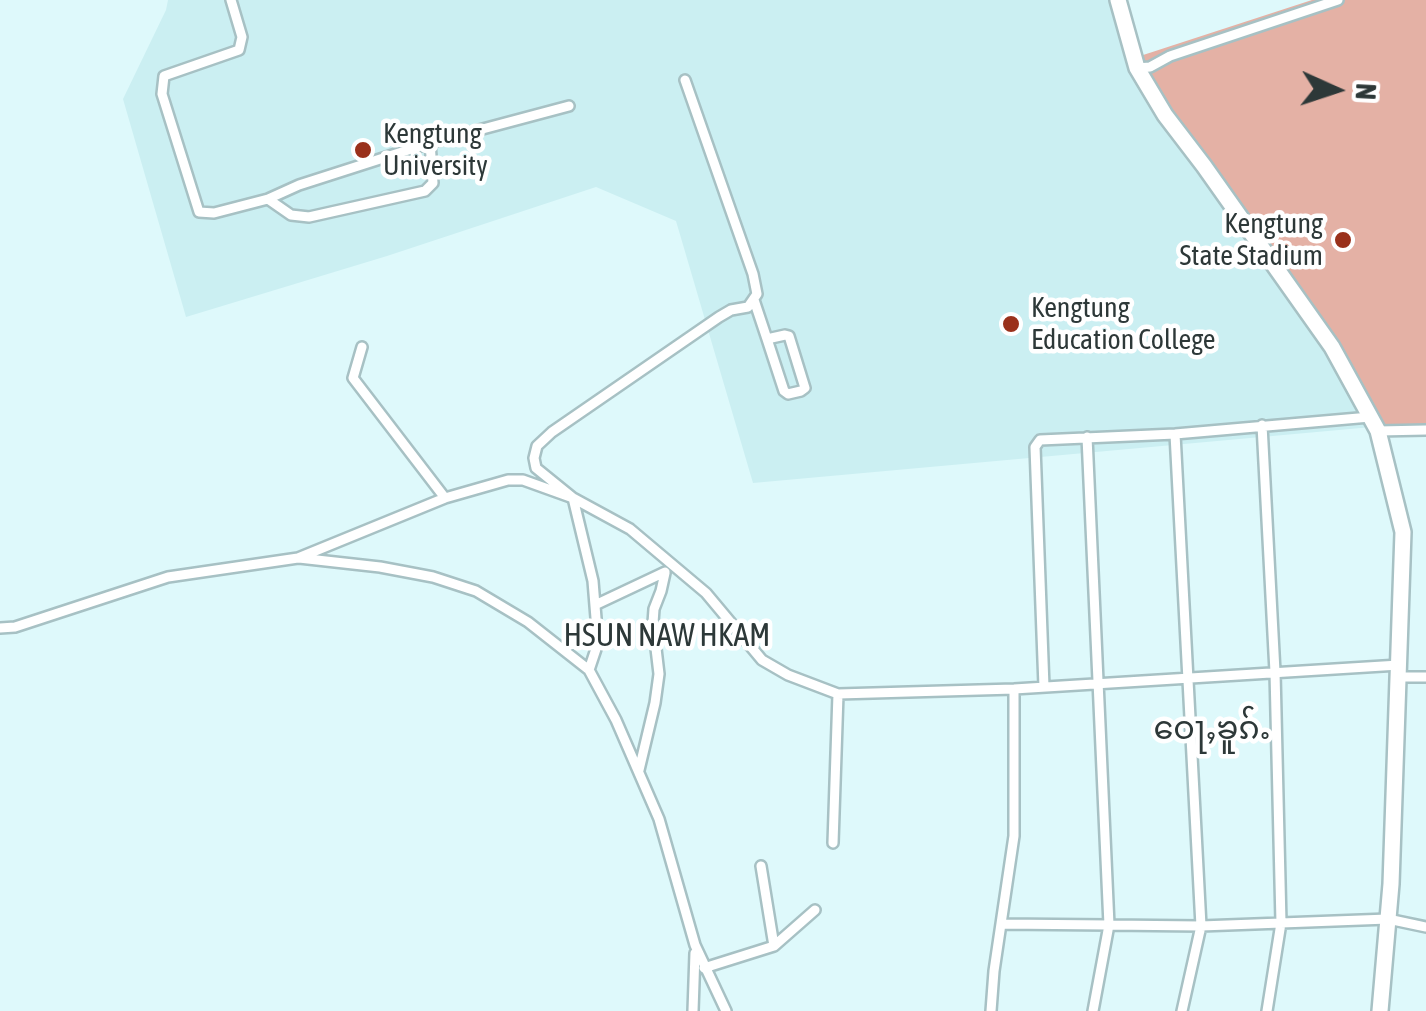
<!DOCTYPE html>
<meta charset="utf-8">
<style>
body{margin:0}
#map{position:relative;width:1426px;height:1011px;overflow:hidden;background:#def9fb;font-family:"Asap Condensed",sans-serif}
canvas{display:block}
.north{position:absolute;left:1286px;top:40px;width:100px;height:100px;-webkit-text-stroke:8px #fff;paint-order:stroke;rotate:93deg;font-size:28px;font-weight:700;line-height:40px;text-align:center;color:#2d3838}
.north::after{content:'';display:block;margin:auto;width:35px;height:45px;background:#2d3838;clip-path:polygon(50% 0,100% 100%,50% 72%,0 100%)}
</style>
<div id="map">
<canvas width="1426" height="1011"></canvas>
<div class="north">N</div>
</div>
<script>
const ctx = document.querySelector('canvas').getContext('2d');
ctx.lineJoin = 'round';
function paint(path, color) {
  ctx.fillStyle = color;
  ctx.fill(path, 'evenodd');
}
function toPath(rows) {
  const path = new Path2D();
  for (const r of rows) {
    path.moveTo(r[0], r[1]);
    for (let i = 2; i < r.length; i += 2) path.lineTo(r[i], r[i + 1]);
  }
  return path;
}
function strokePath(path, color, width, dash) {
  ctx.strokeStyle = color;
  ctx.lineWidth = width;
  ctx.lineCap = dash ? 'butt' : 'round';
  ctx.setLineDash(dash || []);
  ctx.stroke(path);
}
function label(font, color, halo, rows, align = 'center') {
  ctx.font = font + ' "Asap Condensed","Noto Sans Myanmar",sans-serif';
  ctx.lineWidth = 9;
  ctx.setLineDash([]);
  ctx.textBaseline = 'middle';
  ctx.strokeStyle = halo;
  ctx.fillStyle = color;
  for (const [text, x, y, turn = 0] of rows) {
    ctx.save();
    ctx.translate(x, y);
    ctx.rotate((+turn || 0) * Math.PI / 180);
    ctx.textAlign = isNaN(turn) ? turn : align;
    if (halo) ctx.strokeText(text, 0, 0);
    ctx.fillText(text, 0, 0);
    ctx.restore();
  }
}
paint(toPath([
 [168,0,1116,0,1137,57,1383,426,753,483,676,221,596,187,387,256,186,317,123,99,166,10]
]), '#cbeff2');
paint(toPath([
 [1312,0,1426,0,1426,424,1383,426,1137,57]
]), '#e4b1a5');
const minor = toPath([
 [231,0,242,37,239,50,164,76,162,94,199,212,214,213,268,199,299,185,430,143,569,106],
 [1137,68,1150,67,1170,56,1338,0],
 [268,199,291,215,309,217,425,191,433,183,430,143],
 [754,300,767,339,784,391,788,394,801,391,805,388,789,336,785,335,767,339],
 [362,347,353,378,445,498],
 [1262,425,1275,672,1281,923,1267,1011],
 [1378,431,1426,430],
 [1175,434,1201,926,1182,1011],
 [1087,437,1109,925,1201,926,1388,919,1426,927],
 [299,558,380,567,433,577,476,591,528,622,589,670,616,720,659,819,695,945,726,1011],
 [595,605,665,572],
 [0,628,15,627,168,577,298,558,445,498,508,480,523,480,573,498,630,529,706,593,762,660,788,675,838,694,1014,689,1399,665],
 [589,670,598,643,593,581,573,498,536,468,534,458,537,446,552,432,719,317,731,310,748,307,757,294,753,274,685,80],
 [1398,677,1426,677],
 [1044,687,1035,447,1040,440,1175,434,1370,417],
 [639,770,655,703,659,674,653,623,654,609,661,591,665,573],
 [833,843,838,694],
 [761,866,774,946],
 [1001,924,1109,925,1093,1011],
 [704,968,774,946,815,910],
 [693,1011,695,953],
 [991,1011,994,971,1014,836,1014,689]
]);
const trunk = toPath([
 [1118,0,1137,68,1165,115,1204,166,1332,347,1378,431,1403,532,1391,884,1380,1011]
]);
strokePath(minor, '#a7c1c4', 14);
strokePath(trunk, '#a7c1c4', 20);
strokePath(minor, '#fff', 9);
strokePath(trunk, '#fff', 15);
for (const [x, y, r, color] of [
 [363,150,10,"#9a311b"],
 [1343,240,10,"#9a311b"],
 [1011,324,10,"#9a311b"]
]) {
  const dot = new Path2D();
  dot.arc(x, y, r, 0, 2 * Math.PI);
  ctx.fillStyle = color;
  ctx.fill(dot);
  strokePath(dot, '#fff', 4);
}
label('28px', '#2d3838', '#fff', [
 ["Kengtung",383,134],
 ["University",383,166],
 ["Kengtung",1323,224,"right"],
 ["State Stadium",1323,256,"right"],
 ["Kengtung",1031,308],
 ["Education College",1031,340]
], 'left');
label('32px', '#2d3838', '#fff', [
 ["HSUN NAW HKAM",667,636],
 ["ဝေႃႇၶူၵ်ႉ",1212,729]
]);
</script>
